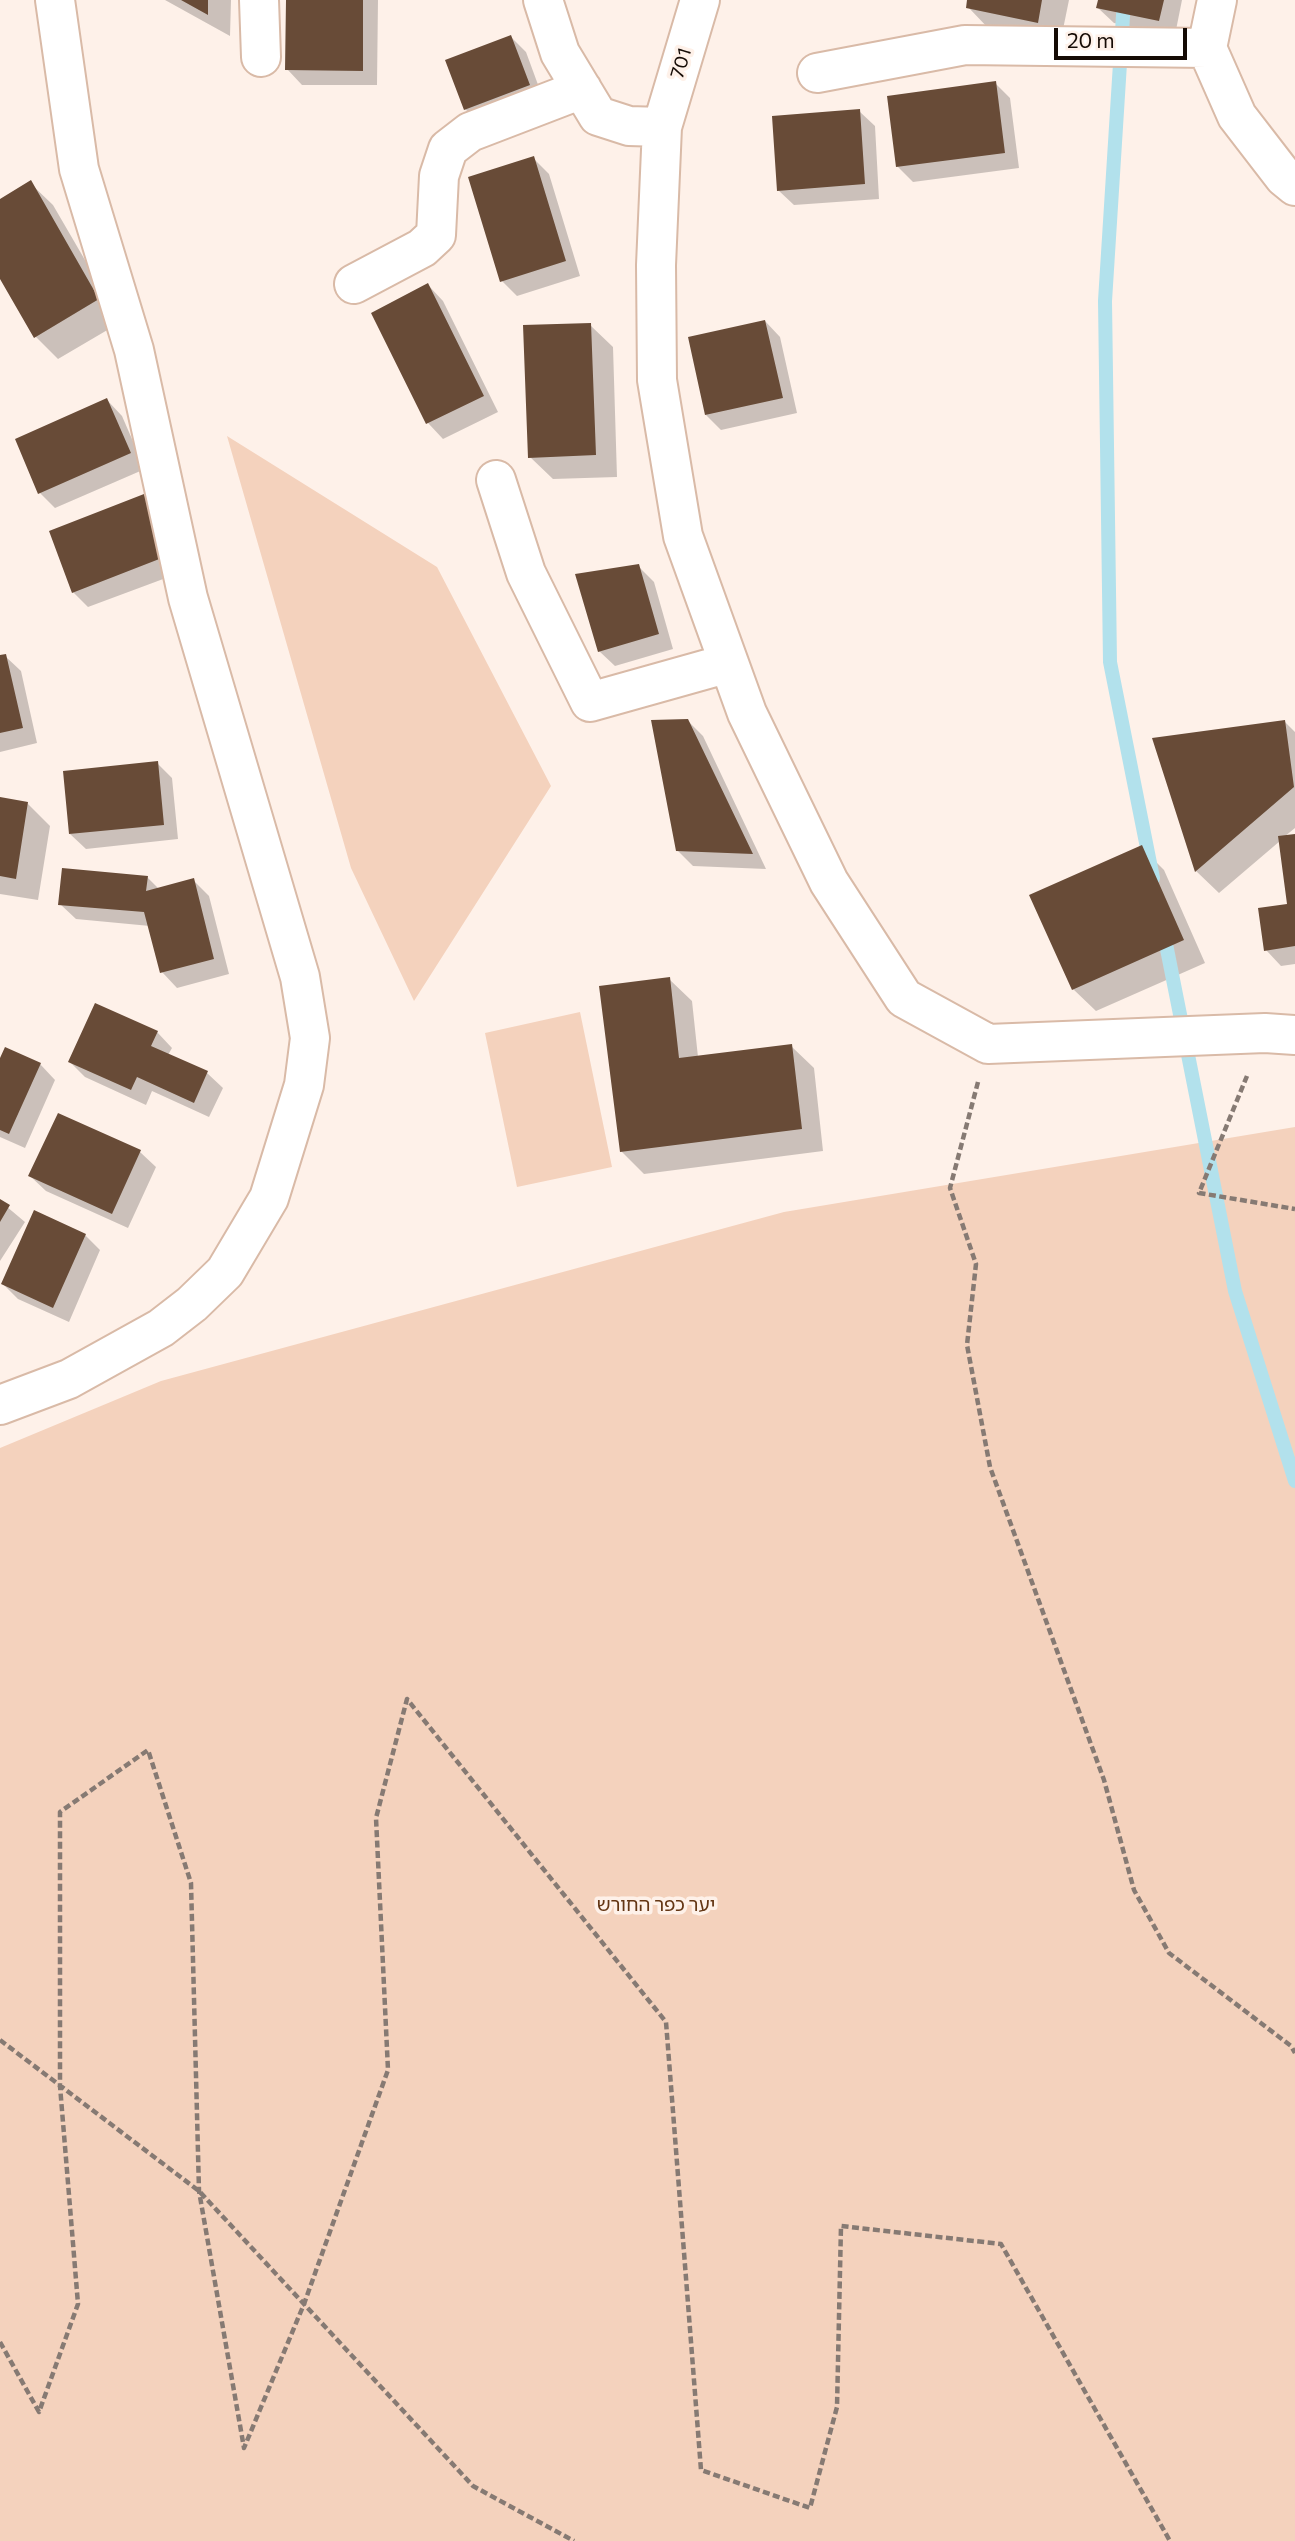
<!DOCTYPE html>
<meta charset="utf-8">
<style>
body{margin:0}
#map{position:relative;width:1295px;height:2541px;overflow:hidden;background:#fef1e9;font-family:Commissioner,sans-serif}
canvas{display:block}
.scale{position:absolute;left:1054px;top:28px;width:133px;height:32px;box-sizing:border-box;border:4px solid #150b05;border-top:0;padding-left:9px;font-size:21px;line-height:24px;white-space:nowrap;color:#150b05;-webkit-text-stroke:5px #fef1e9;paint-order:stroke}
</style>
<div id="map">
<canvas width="1295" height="2541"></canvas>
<div class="scale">20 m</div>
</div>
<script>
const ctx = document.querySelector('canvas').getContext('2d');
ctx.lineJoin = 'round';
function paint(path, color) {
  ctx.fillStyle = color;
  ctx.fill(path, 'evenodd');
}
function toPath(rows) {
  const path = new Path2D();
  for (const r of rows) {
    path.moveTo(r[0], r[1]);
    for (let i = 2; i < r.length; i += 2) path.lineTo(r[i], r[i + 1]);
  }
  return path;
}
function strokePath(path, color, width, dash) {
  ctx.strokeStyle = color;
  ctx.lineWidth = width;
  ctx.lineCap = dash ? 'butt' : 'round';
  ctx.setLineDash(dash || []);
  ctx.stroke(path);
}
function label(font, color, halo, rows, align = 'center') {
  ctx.font = font + ' Commissioner,"Noto Sans Hebrew",sans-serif';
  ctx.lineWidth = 7;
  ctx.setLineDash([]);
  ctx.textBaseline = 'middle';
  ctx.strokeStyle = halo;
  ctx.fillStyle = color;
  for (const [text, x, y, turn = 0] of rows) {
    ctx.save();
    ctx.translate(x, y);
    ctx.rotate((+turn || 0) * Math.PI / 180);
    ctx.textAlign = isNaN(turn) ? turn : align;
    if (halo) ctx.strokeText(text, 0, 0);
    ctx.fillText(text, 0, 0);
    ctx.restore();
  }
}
paint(toPath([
 [227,436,437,567,551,786,414,1001,351,868],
 [580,1012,612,1167,517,1187,485,1033],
 [1295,1127,1295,2541,0,2541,0,1448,161,1381,784,1212]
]), '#f4d2bd');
paint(toPath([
 [165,0,231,0,230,36],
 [288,0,378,0,377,85,302,85,287,69],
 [969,0,1069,0,1060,44,990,30,968,7],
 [1100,0,1182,0,1175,35,1114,23,1098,8],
 [511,37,526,52,544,101,481,124,465,109],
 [995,83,1010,98,1019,168,913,182,897,166],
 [859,111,875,126,879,199,794,205,778,190],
 [533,158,549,174,580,276,517,296,502,281],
 [30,183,53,205,121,322,58,359,36,337,0,275,0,201],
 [428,285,443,301,498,412,443,439,428,423,373,313],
 [765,321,780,337,797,413,721,430,706,415],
 [590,325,613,347,617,477,553,479,530,457],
 [107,400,122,416,145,469,55,508,40,493],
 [143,496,159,512,182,572,88,607,73,592],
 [638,566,654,582,673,649,615,666,599,651],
 [5,656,21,671,37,743,0,752,0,657],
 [688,721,703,736,766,869,693,866,677,850],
 [1285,722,1295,732,1295,828,1284,837,1295,836,1295,964,1281,966,1266,950,1289,905,1280,841,1219,893,1196,871],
 [157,763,172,778,178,839,86,849,70,834],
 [0,799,27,803,50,826,38,900,0,894],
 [1141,847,1164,870,1205,963,1096,1011,1073,989],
 [147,877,159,889,193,880,209,896,229,974,177,988,162,972,150,926,76,919,60,904],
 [669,979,692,1001,698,1057,791,1046,814,1068,823,1151,644,1174,621,1151],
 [157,1032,172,1048,168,1055,207,1073,223,1088,209,1117,152,1091,146,1105,85,1077,70,1062],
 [0,1062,40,1064,55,1080,25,1148,0,1137],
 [59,1115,140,1152,156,1167,128,1228,46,1191,30,1176],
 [0,1201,25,1222,0,1261],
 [85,1235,100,1250,69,1322,18,1299,3,1284]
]), '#0003');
strokePath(toPath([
 [1124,0,1105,301,1110,662,1153,878],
 [1163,929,1235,1291,1295,1481]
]), '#b2e1ec', 14);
paint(toPath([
 [181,0,208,0,208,15],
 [286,0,363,0,363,71,285,70],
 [967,0,1042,0,1038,23,966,8],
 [1098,0,1164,0,1159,21,1096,8],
 [511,35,530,85,464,110,445,60],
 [996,81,1005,153,896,167,887,96],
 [860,109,865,184,777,191,772,116],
 [534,156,566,261,500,282,468,177],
 [31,180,99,299,34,338,0,279,0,199],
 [428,283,484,396,426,424,371,313],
 [765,320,783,398,705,415,688,337],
 [591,323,596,455,528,458,523,325],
 [107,398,131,453,38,494,15,439],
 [144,494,167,556,72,593,49,531],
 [639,564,659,634,598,652,575,574],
 [6,654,23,728,0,733,0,655],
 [688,719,753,854,676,851,651,720],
 [1285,720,1294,787,1195,872,1152,738],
 [158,761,164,825,69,834,63,771],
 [0,797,28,802,16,879,0,876],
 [1295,834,1295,946,1264,951,1258,908,1287,904,1278,836],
 [1142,845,1184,940,1072,990,1029,895],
 [62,868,148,876,146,891,194,878,214,959,160,973,144,912,58,905],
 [670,977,679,1058,792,1044,802,1129,620,1152,599,986],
 [95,1003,158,1031,151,1046,208,1071,194,1103,137,1077,131,1090,68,1062],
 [5,1047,41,1063,9,1134,0,1130,0,1058],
 [58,1113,141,1150,112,1214,28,1176],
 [0,1199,10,1205,0,1222],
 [34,1210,86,1234,53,1308,1,1284]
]), '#684b37');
const minor = toPath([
 [259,0,261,57],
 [543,0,560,53,598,116,629,126,662,127],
 [700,0,662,127,656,265,657,380,683,536,747,713,829,882,904,998,988,1044,1265,1033,1295,1035],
 [1207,48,1217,0],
 [817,73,965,45,1207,48,1237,116,1284,177,1295,186],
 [354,284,422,248,436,235,439,176,448,149,470,132,582,89],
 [496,480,526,573,590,702,729,663],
 [0,1405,69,1379,161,1328,192,1304,225,1272,269,1198,304,1085,310,1038,300,977,188,598,134,350,79,169,55,0]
]);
strokePath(minor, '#d9baa7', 42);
strokePath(toPath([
 [1247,1076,1199,1193,1295,1209],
 [978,1082,950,1188,976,1264,967,1345,990,1467,1104,1780,1134,1890,1169,1953,1291,2046,1295,2053],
 [0,2040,199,2191,473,2486,574,2541],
 [0,2342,39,2412,78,2304,60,2086,60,1812,148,1750,191,1883,199,2191,244,2448,304,2304,388,2070,376,1818,407,1699,666,2022,701,2470,810,2508,837,2407,841,2226,1001,2244,1170,2541]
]), '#867a73', 4.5, [7, 3.5]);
strokePath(minor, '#fff', 38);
label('19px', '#150b05', '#fef1e9', [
 ["701",681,63,-73]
]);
label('19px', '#643614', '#fef1e9', [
 ["יער כפר החורש",656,1905]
]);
</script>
